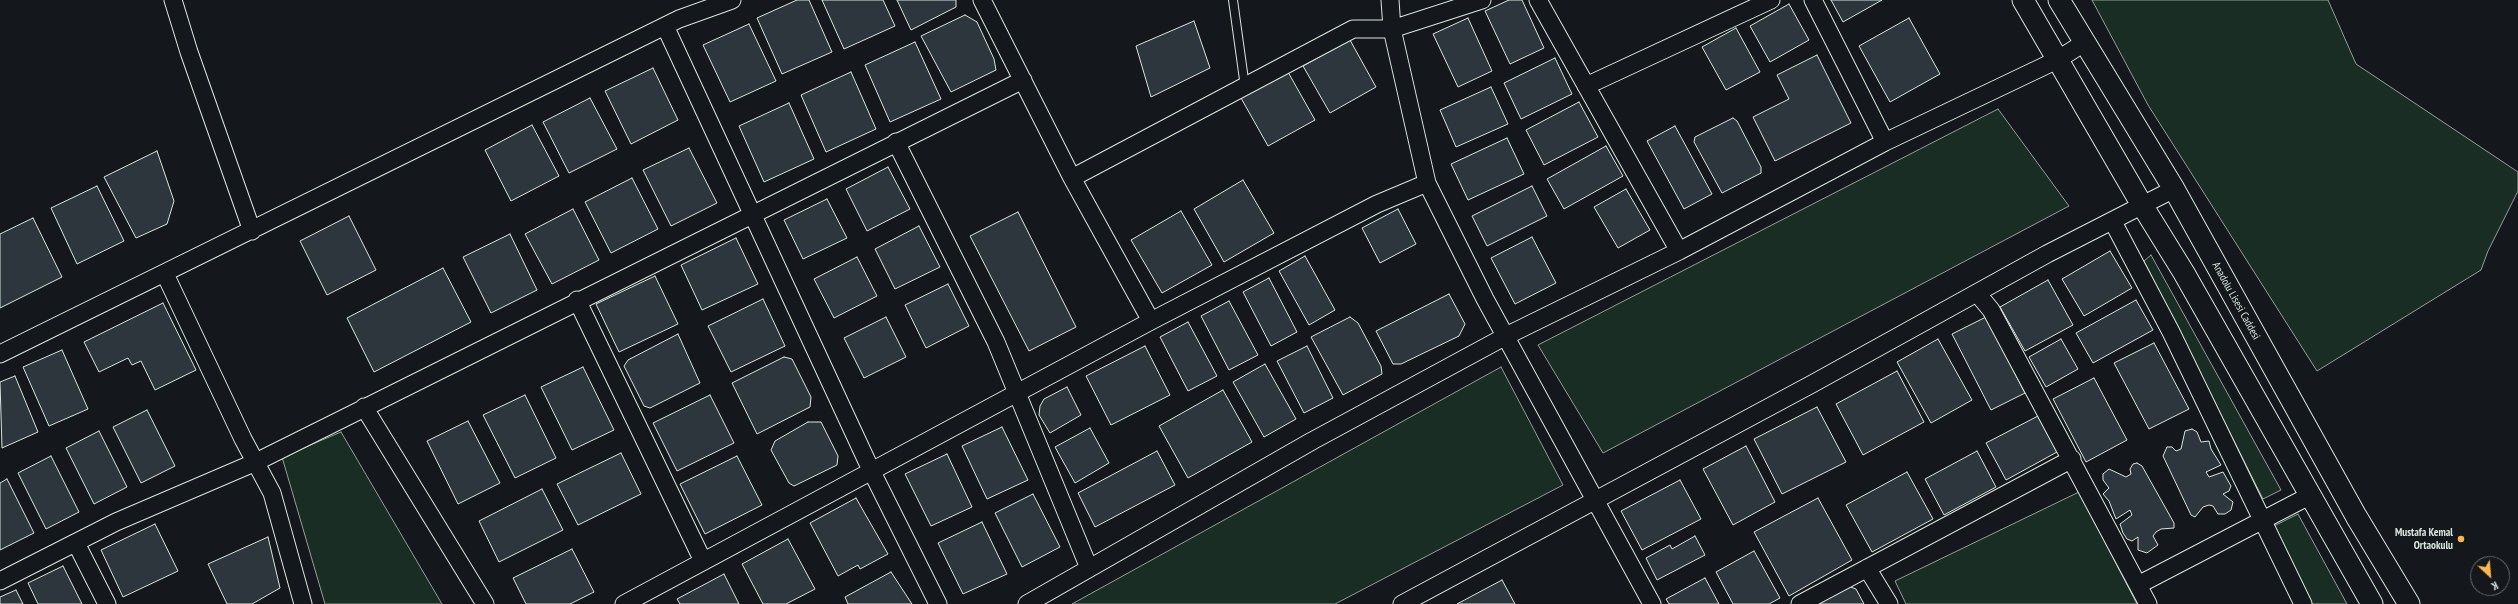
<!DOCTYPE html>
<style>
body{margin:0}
#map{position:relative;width:2518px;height:604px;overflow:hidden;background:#14181c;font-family:"PT Sans Narrow",sans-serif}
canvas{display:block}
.north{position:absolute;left:2470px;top:556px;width:40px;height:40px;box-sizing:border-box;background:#14181c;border:1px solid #626a69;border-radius:50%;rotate:154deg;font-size:11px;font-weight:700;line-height:16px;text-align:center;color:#d8e6dc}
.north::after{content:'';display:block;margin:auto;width:14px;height:18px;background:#ffb74d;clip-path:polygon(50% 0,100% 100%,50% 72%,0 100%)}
</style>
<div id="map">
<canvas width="2518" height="604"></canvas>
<div class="north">K</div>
</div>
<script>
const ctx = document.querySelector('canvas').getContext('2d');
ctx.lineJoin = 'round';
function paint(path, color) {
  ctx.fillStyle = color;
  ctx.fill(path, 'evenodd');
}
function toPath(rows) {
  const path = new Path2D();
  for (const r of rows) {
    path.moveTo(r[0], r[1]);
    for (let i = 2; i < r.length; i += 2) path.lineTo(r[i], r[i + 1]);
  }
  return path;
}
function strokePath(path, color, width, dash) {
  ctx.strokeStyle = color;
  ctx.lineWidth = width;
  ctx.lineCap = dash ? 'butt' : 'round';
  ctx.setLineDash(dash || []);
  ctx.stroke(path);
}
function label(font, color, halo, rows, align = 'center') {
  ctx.font = font + ' "PT Sans Narrow",sans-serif';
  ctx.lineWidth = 3;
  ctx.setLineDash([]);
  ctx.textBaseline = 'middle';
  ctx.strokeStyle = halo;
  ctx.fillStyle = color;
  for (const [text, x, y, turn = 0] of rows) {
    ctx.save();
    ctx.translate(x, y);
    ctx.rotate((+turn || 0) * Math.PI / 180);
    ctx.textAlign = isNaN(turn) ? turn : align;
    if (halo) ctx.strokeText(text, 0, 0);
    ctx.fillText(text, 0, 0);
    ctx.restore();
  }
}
const green = toPath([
 [2092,0,2328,0,2356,64,2518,172,2518,191,2488,251,2481,270,2317,371,2148,105,2092,0],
 [1998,109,2069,206,1603,453,1538,345,1998,109],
 [2151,255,2281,490,2263,499,2144,261,2151,255],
 [1501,367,1563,485,1335,604,1072,604,1501,367],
 [341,432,442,604,325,604,282,457,341,432],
 [2079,492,2137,604,1906,604,1895,581,2079,492],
 [2298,514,2347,604,2312,604,2274,526,2298,514]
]);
paint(green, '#1a2d24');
strokePath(green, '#939e99', 1);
const building = toPath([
 [797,0,809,0,832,52,782,74,757,18,797,0],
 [822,0,883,0,895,26,844,49,822,0],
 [897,0,956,0,956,7,911,30,897,0],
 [1509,0,1522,0,1544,48,1510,64,1485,11,1509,0],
 [1831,0,1882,0,1843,22,1831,0],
 [1789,4,1809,40,1770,62,1750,26,1789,4],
 [965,15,977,22,994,59,996,70,951,92,921,36,965,15],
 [1468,18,1492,71,1458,87,1433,34,1468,18],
 [1909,18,1940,74,1890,102,1859,46,1909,18],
 [1194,21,1210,68,1151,97,1136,46,1194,21],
 [749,24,776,81,730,102,703,45,749,24],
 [1736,28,1760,72,1726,90,1702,47,1736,28],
 [1350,40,1376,87,1330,113,1303,66,1350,40],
 [915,42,941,99,890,122,865,65,915,42],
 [1817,55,1851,123,1775,161,1753,117,1789,99,1777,75,1817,55],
 [1555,58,1572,94,1521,119,1504,83,1555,58],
 [653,68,678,120,631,144,605,91,653,68],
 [851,72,876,129,826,152,801,95,851,72],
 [1288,72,1315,120,1268,146,1241,98,1288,72],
 [1491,87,1508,124,1456,147,1440,110,1491,87],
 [590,98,617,149,569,173,543,122,590,98],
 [1579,102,1598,137,1544,165,1526,130,1579,102],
 [789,103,814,159,764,182,739,126,789,103],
 [1733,118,1737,121,1761,167,1761,173,1722,193,1694,142,1695,137,1733,118],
 [532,125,559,176,511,201,485,150,532,125],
 [1675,126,1712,194,1684,209,1647,141,1675,126],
 [1507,138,1524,174,1468,200,1451,164,1507,138],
 [1606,146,1623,176,1564,209,1547,179,1606,146],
 [689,148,717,203,671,226,643,170,689,148],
 [157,151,174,201,167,224,136,238,104,177,157,151],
 [888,167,910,209,867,231,846,189,888,167],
 [632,178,658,229,611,253,585,202,632,178],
 [1243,180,1274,233,1224,262,1194,209,1243,180],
 [97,186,124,241,77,264,51,208,97,186],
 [1532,186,1547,216,1487,246,1472,216,1532,186],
 [1626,189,1650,230,1618,248,1594,207,1626,189],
 [827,199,847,238,803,259,784,220,827,199],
 [573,209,599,260,552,284,525,234,573,209],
 [1398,209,1416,244,1380,263,1362,228,1398,209],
 [1181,211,1212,265,1162,293,1131,240,1181,211],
 [1018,212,1076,327,1029,351,970,236,1018,212],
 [349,216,376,270,327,295,300,241,349,216],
 [33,218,62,277,0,308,0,234,33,218],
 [919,226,940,267,895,289,875,249,919,226],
 [510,234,537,290,491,313,463,257,510,234],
 [1532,237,1556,283,1515,304,1491,258,1532,237],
 [736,238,758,284,702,310,681,265,736,238],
 [2110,251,2132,288,2084,316,2062,279,2110,251],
 [1305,256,1335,310,1309,325,1279,271,1305,256],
 [857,257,877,296,834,318,814,279,857,257],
 [443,268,471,322,374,372,347,318,443,268],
 [655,276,678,324,619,352,596,304,655,276],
 [1269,278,1297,332,1271,346,1243,292,1269,278],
 [2048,280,2073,325,2025,351,2000,307,2048,280],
 [948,284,969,326,926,348,905,305,948,284],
 [1449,294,1465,324,1459,336,1401,364,1393,364,1376,331,1449,294],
 [763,299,785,346,731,372,708,326,763,299],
 [2136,300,2153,330,2093,363,2076,333,2136,300],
 [1229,301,1258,355,1229,370,1201,316,1229,301],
 [163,303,196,370,155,390,141,361,132,365,128,358,99,372,84,342,163,303],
 [886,317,906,357,864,378,844,338,886,317],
 [1350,317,1358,323,1381,366,1382,374,1343,395,1311,337,1350,317],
 [1986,317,2025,393,1991,410,1952,334,1986,317],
 [1188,322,1217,376,1188,391,1160,337,1188,322],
 [678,334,700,383,650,408,644,406,624,366,628,360,678,334],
 [1938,339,1972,400,1931,423,1897,362,1938,339],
 [2061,339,2078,369,2046,387,2029,357,2061,339],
 [2154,343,2189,409,2149,429,2114,363,2154,343],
 [1145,346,1170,395,1111,425,1086,376,1145,346],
 [1307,346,1333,398,1304,413,1277,361,1307,346],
 [62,350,88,409,49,426,23,367,62,350],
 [784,357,792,359,811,397,810,407,757,434,732,383,784,357],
 [1265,364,1296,419,1264,437,1233,382,1265,364],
 [583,367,614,430,572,450,541,387,583,367],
 [1897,371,1924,422,1863,455,1836,404,1897,371],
 [15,376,38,432,2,448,0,382,15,376],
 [2094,378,2127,440,2086,462,2053,399,2094,378],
 [1067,387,1081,415,1050,433,1039,415,1040,406,1044,399,1067,387],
 [1223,390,1252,442,1188,478,1159,426,1223,390],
 [525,395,556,458,515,478,483,415,525,395],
 [710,395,734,443,677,471,653,423,710,395],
 [1817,407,1846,462,1782,494,1754,439,1817,407],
 [147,410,175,466,141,483,113,427,147,410],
 [2038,416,2057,452,2006,480,1986,443,2038,416],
 [468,421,500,483,458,504,427,441,468,421],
 [808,422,821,422,838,456,837,465,794,486,789,483,771,450,775,441,808,422],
 [1002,427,1028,480,987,499,962,446,1002,427],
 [1090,428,1109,463,1075,483,1055,447,1090,428],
 [2192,429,2197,432,2201,442,2209,441,2211,449,2221,465,2206,472,2209,477,2223,472,2231,486,2229,491,2223,494,2233,502,2231,510,2225,514,2218,514,2213,506,2209,505,2203,507,2195,517,2191,515,2163,456,2167,447,2172,447,2176,451,2181,449,2185,431,2192,429],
 [99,431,127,487,94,504,66,448,99,431],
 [1746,446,1775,502,1733,525,1703,469,1746,446],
 [1157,451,1175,485,1095,527,1078,493,1157,451],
 [1977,451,1996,487,1944,515,1925,479,1977,451],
 [621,453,641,494,578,525,557,484,621,453],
 [947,454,972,507,931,526,905,474,947,454],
 [51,456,79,512,46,529,18,473,51,456],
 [737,456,762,505,705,534,680,484,737,456],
 [2137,463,2142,466,2174,523,2174,528,2161,529,2156,532,2153,536,2158,545,2147,553,2138,550,2138,537,2132,541,2127,539,2123,533,2120,524,2132,515,2130,510,2116,519,2109,501,2103,494,2109,488,2103,480,2103,474,2109,469,2126,477,2131,474,2130,469,2133,464,2137,463],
 [1907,472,1933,519,1872,552,1846,505,1907,472],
 [7,479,34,533,0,550,0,483,7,479],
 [1680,480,1701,519,1642,550,1621,511,1680,480],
 [542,489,563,530,499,562,479,521,542,489],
 [1033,494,1060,547,1022,567,995,513,1033,494],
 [856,498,888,554,860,569,858,565,838,576,810,523,856,498],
 [1818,498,1852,560,1789,596,1754,532,1818,498],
 [982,522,1007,574,963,594,938,543,982,522],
 [155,524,178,571,123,597,101,550,155,524],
 [1695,536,1705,555,1657,580,1646,558,1670,545,1672,549,1695,536],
 [268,537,280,588,252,604,227,604,208,564,268,537],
 [788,539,815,589,786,604,763,604,742,564,788,539],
 [572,549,594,592,570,604,526,604,513,578,572,549],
 [1754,551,1780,598,1769,604,1733,604,1716,572,1754,551],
 [63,566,82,604,38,604,28,583,63,566],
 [891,572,912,604,848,604,845,597,891,572],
 [724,574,739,604,680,604,677,599,724,574],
 [1705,578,1719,604,1669,604,1666,599,1705,578],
 [1502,580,1515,604,1457,604,1502,580],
 [1848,586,1856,589,1864,604,1815,604,1848,586],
 [16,590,23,604,0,604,0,597,16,590]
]);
paint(building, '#2c363c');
strokePath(building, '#d8e6dc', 1);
const service = toPath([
 [1233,0,1245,87]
]);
const minor = toPath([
 [173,0,189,52,252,231],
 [982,0,1072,178,1151,321],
 [1390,0,1392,29,1427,183,1485,299,1652,604],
 [1538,0,1679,251],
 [1813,0,1885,142],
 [665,26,871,470,938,604],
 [1586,86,1771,0],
 [896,142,996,342,1089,568],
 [1072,178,1353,29,1392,29,1482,0],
 [2113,222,2171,332,2303,604],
 [165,274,243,439,272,493,303,604],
 [1977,293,1991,310,2148,604],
 [577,300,703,561],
 [0,354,679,19,732,0],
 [364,407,485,604],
 [76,543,107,604],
 [1867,568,1889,604],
 [0,581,116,522,256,462,1023,80],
 [2138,585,2311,495],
 [624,604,1151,321,1377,204,1427,183],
 [1027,604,1312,441,1506,336,1679,251,1885,142,2057,60,2084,43],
 [1402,604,1812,384,2047,254,2174,189],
 [1800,604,2072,459]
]);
const tertiary = toPath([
 [2023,0,2142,205,2184,273,2372,604],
 [2059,0,2174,189,2356,516,2409,604]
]);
strokePath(service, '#d8e6dc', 10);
strokePath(minor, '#d8e6dc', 19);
strokePath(tertiary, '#d8e6dc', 23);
strokePath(service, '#14181c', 8);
strokePath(minor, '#14181c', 17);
strokePath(tertiary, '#14181c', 21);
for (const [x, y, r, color] of [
 [2461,539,4,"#ffb74d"]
]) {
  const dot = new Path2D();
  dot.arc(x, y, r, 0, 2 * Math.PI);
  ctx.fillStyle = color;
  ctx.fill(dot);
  strokePath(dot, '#14181c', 1.5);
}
label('11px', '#d8e6dc', '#14181c', [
 ["Anadolu Lisesi Caddesi",2236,301,61]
]);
label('bold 11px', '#d8e6dc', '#14181c', [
 ["Mustafa Kemal",2453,533],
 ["Ortaokulu",2453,546]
], 'right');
</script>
